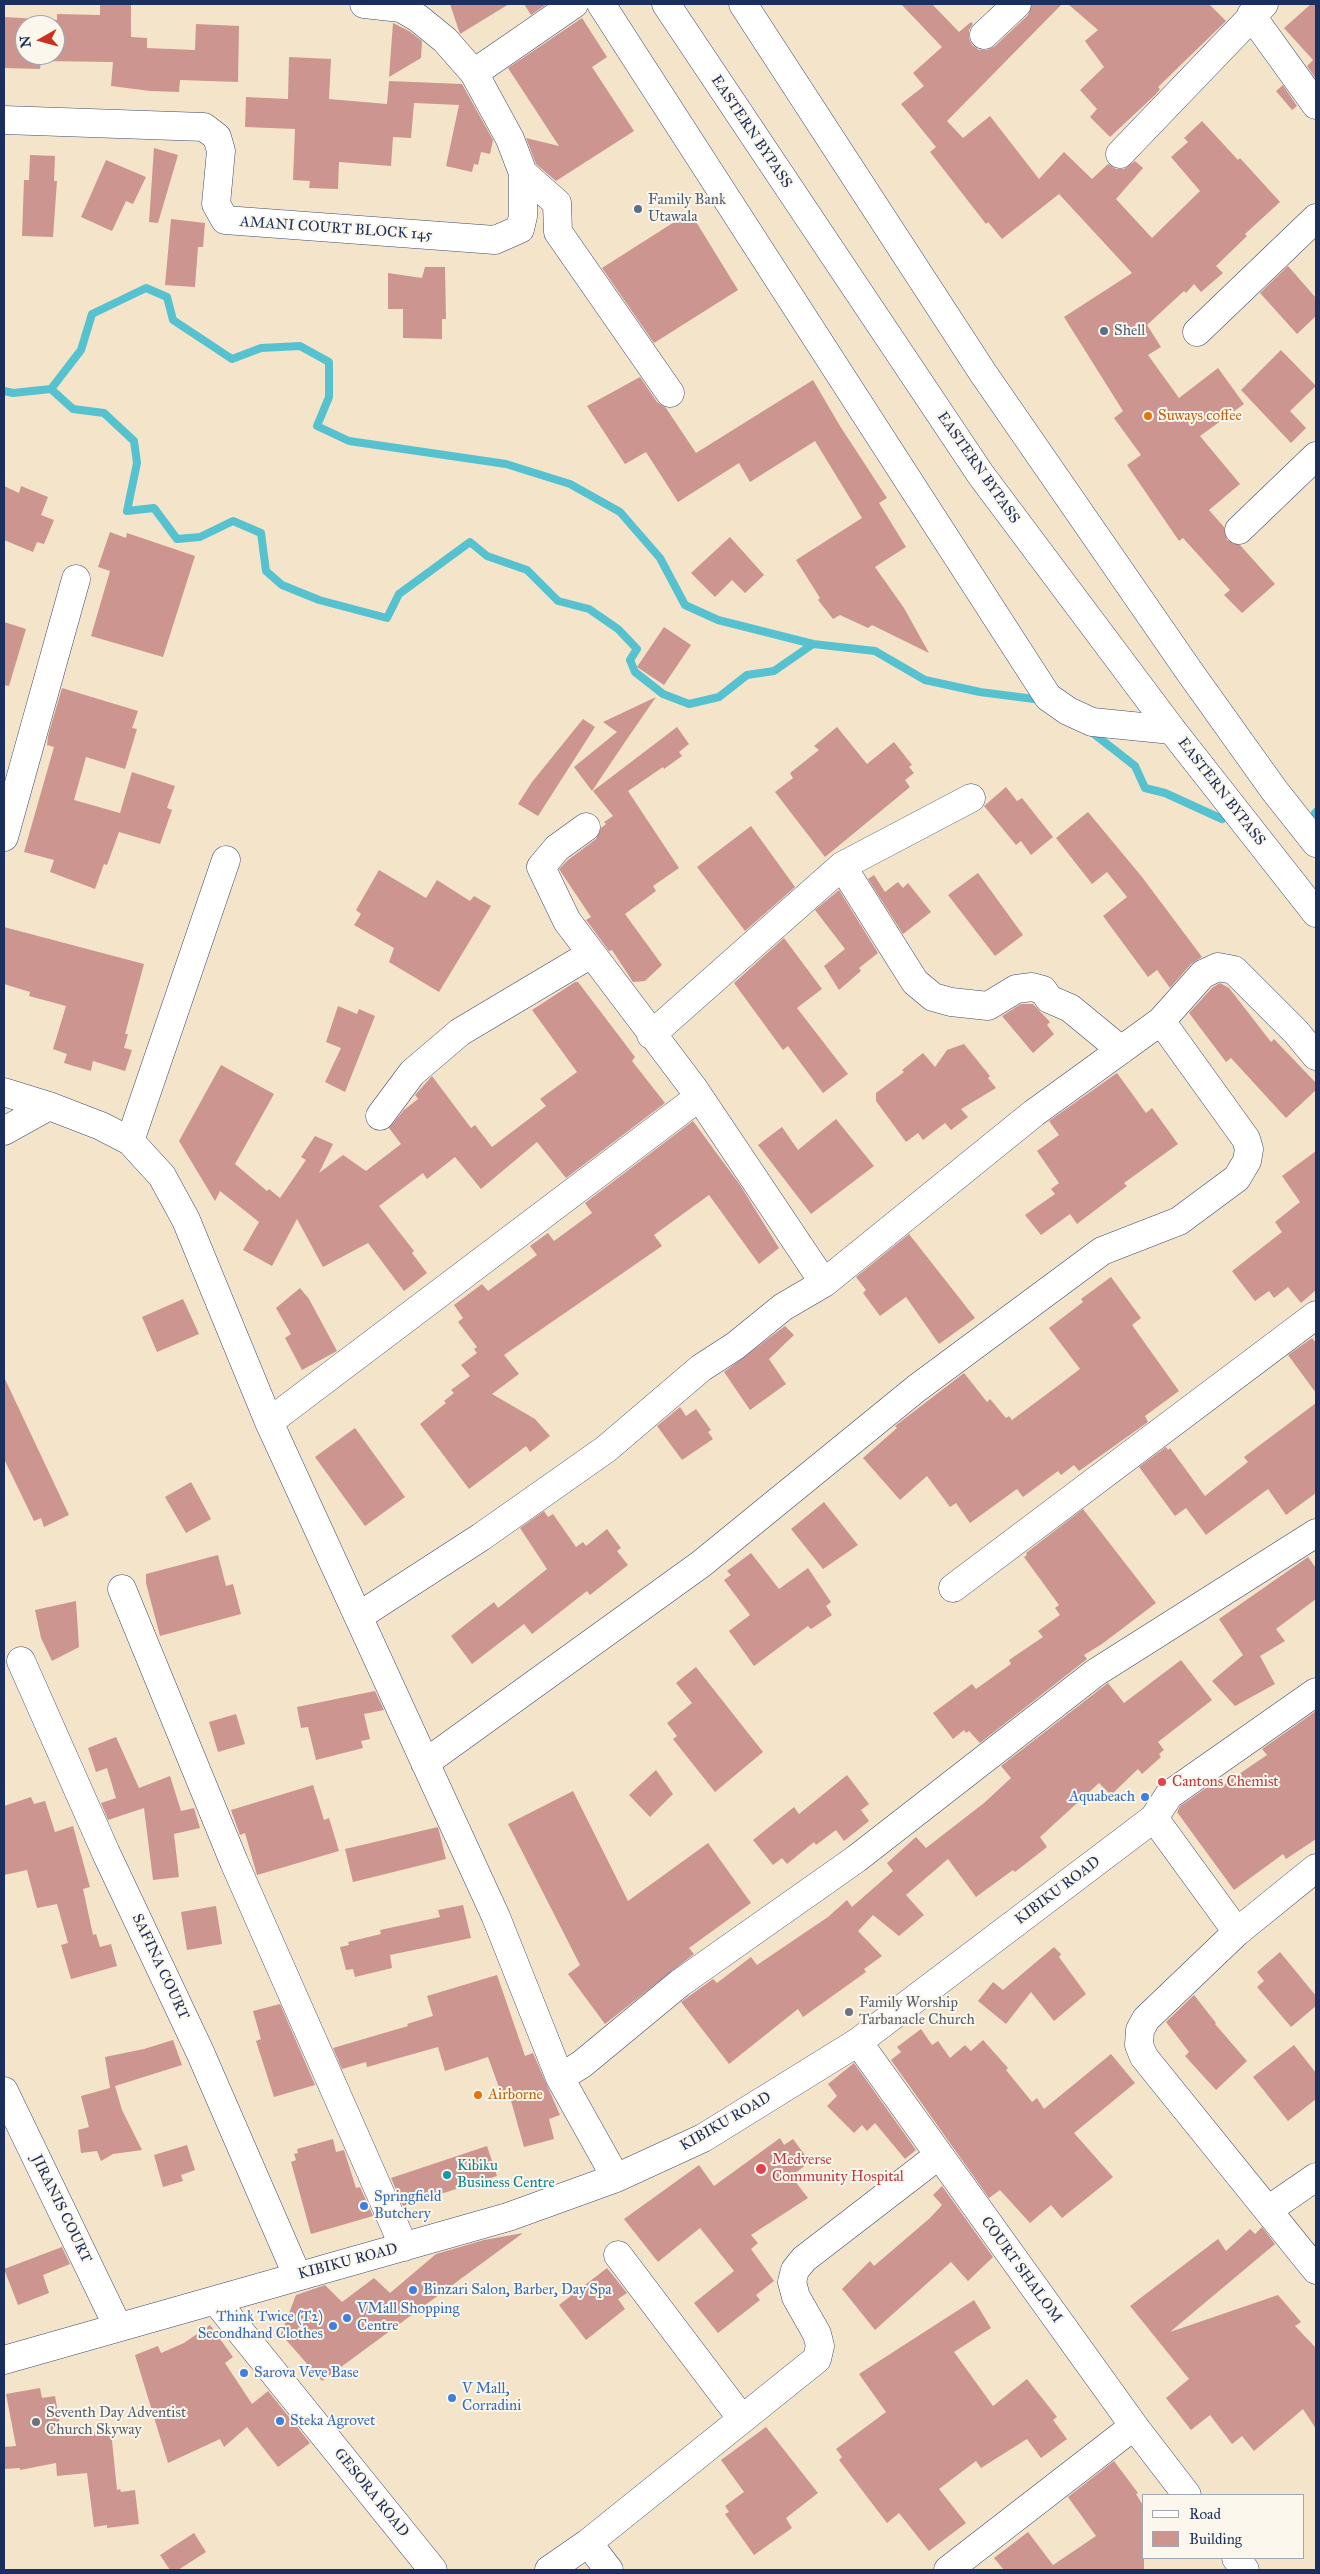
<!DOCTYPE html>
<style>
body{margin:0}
#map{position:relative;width:1320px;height:2574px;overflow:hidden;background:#f4e4ca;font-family:"IM FELL Great Primer",serif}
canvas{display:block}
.frame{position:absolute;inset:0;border:5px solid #1b2f5e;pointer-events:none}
.legend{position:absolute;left:1142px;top:2494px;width:162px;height:65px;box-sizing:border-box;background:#fbf7ec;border:1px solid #a1a7b3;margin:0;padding:6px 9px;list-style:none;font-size:15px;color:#1b2f5e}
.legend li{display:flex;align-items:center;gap:10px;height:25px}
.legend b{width:25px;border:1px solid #a1a7b3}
.north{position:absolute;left:15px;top:15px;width:50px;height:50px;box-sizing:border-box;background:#fbf7ec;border:1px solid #a1a7b3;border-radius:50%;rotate:263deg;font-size:14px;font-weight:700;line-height:20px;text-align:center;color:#1b2f5e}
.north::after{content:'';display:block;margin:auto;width:18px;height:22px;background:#c8321e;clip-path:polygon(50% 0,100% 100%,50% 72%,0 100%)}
</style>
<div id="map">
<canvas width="1320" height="2574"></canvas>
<div class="frame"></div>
<ul class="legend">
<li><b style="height:6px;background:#fff"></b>Road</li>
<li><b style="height:14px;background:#cd9590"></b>Building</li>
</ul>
<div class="north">N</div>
</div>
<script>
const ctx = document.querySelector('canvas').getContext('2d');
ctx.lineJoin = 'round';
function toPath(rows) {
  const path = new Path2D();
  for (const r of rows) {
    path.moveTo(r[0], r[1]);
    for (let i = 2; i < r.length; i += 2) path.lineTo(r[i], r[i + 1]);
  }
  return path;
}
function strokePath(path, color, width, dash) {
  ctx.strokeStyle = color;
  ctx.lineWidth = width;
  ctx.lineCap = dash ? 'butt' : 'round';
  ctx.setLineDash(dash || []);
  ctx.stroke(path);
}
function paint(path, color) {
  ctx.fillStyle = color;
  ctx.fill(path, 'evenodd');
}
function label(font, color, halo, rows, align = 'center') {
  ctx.font = font + ' "IM FELL Great Primer",serif';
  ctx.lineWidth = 4;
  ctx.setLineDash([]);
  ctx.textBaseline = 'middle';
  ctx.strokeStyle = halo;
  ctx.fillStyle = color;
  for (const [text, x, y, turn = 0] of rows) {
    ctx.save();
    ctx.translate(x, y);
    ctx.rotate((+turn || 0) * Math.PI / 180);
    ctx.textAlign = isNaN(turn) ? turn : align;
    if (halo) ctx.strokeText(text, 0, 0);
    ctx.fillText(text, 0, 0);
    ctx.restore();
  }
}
strokePath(toPath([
 [51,389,73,409,104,413,134,441,137,463,127,511,154,508,177,539,200,537,233,521,261,533,266,571,282,585,319,600,387,618,399,594,470,542,487,556,527,570,558,601,589,609,618,629,637,649,630,660,635,672,663,694,689,704,719,697,747,675,774,671,813,644],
 [4,391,13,393,51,389,81,350,92,314,146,288,167,297,173,320,232,359,261,348,300,346,329,362,329,397,317,426,349,441,506,464,570,484,620,512,660,558,685,605,718,620,813,644,875,651,925,680,980,692,1042,700],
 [1089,730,1135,766,1145,788,1165,793,1222,819],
 [1315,813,1316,812]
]), '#56c2cf', 8);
paint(toPath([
 [100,4,131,4,131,37,147,38,147,48,195,50,196,24,239,26,238,82,180,80,179,92,150,91,111,86,113,62,41,61,40,69,4,68,4,17,57,20,57,14,100,15],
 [25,25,55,25,55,55,25,55],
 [450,4,509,4,460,34],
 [524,4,547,4,531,15],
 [901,4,932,4,959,32,971,22,973,24,969,30,969,38,972,45,979,50,987,50,995,46,1028,15,1032,4,1062,4,947,121,963,138,990,116,1039,179,1064,152,1092,179,1108,164,1116,169,1124,169,1135,161,1143,168,1116,199,1152,238,1200,191,1171,157,1188,142,1184,138,1202,121,1238,160,1240,158,1280,202,1245,234,1247,236,1216,266,1223,273,1201,292,1194,284,1186,293,1184,291,1147,325,1161,347,1148,355,1179,398,1218,368,1244,404,1200,436,1240,484,1209,510,1224,527,1227,540,1240,545,1275,584,1242,613,1224,595,1230,590,1183,538,1179,541,1127,465,1141,455,1114,418,1123,411,1064,317,1132,273,1059,194,1002,239,988,222,986,224,930,152,936,147,901,104,924,86,913,73,942,47],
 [1068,4,1209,4,1226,21,1158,87,1160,89,1155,95,1110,137,1090,117,1097,109,1080,90,1104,67,1085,41,1098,30],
 [1311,4,1316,4,1316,79,1307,66,1313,60,1284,28],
 [582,18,607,57,592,67,634,131,556,181,536,164,526,138,559,146,508,68],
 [393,23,409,31,422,41,421,58,389,77],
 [289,57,331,59,329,99,387,104,389,81,462,84,493,140,490,154,481,152,478,165,474,164,472,172,446,166,459,105,414,103,411,138,393,137,391,166,339,162,338,189,309,188,310,181,293,180,295,129,245,127,246,97,288,99],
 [1283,85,1297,106,1292,110,1276,91],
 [154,148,178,155,158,223,149,222],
 [30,155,55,156,54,181,57,181,53,237,22,236,24,180,29,180],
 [106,160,146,177,133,204,126,201,112,231,81,217],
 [690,212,738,290,654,343,602,268],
 [171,219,205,223,203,247,198,247,195,287,165,285],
 [1288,266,1316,298,1316,316,1297,334,1260,293],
 [425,267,445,267,446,319,442,319,442,339,403,338,403,309,388,309,388,273,422,278],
 [1281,350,1316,386,1290,411,1306,428,1291,443,1241,390],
 [640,377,657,402,666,408,696,453,813,380,840,426,887,498,879,503,906,547,875,567,904,608,929,653,872,625,868,628,840,615,833,619,818,600,820,598,796,560,862,518,815,441,750,482,739,463,678,502,646,452,625,464,587,406],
 [4,486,19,493,21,486,48,497,41,515,54,520,44,544,37,542,33,552,4,540],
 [110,532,126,538,127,533,195,556,163,657,91,636,110,571,98,567],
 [730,537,764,575,745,593,732,580,715,597,691,573],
 [4,622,26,629,9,686,4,685],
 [664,627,691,645,664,685,637,667],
 [62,688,138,711,132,728,137,729,125,769,86,757,74,800,120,813,132,772,175,786,167,808,172,810,160,844,119,832,107,865,104,864,95,889,50,872,54,860,24,852,54,747,47,745,48,736],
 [656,697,627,739,592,791,574,767,617,732,603,722],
 [583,719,595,727,538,816,518,804,532,782],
 [677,727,689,744,679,752,682,756,664,769,663,767,628,791,679,868,653,886,656,891,625,914,662,965,645,981,633,982,612,950,609,951,590,925,586,920,591,917,559,869,568,860,596,839,601,828,606,824,604,822,613,816,593,791],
 [837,727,867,764,894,742,912,765,909,767,914,773,905,780,910,787,825,857,775,792,793,778,790,773,819,750,814,746],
 [1006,787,1017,801,1022,798,1053,837,1031,855,1021,841,1016,845,984,806],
 [1088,812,1142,877,1202,957,1191,964,1170,988,1157,970,1148,977,1103,916,1127,897,1107,872,1092,884,1056,838],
 [751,826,795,887,745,931,697,867],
 [379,870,426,898,437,880,470,901,474,896,491,906,439,992,389,962,394,948,354,925,361,914,356,910],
 [978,873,1023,935,995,956,948,895],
 [874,875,885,892,898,882,903,888,908,883,931,912,903,934,868,879],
 [839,890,878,953,859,968,861,971,839,990,824,966,845,949,815,910],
 [4,927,144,964,125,1034,128,1034,124,1048,132,1050,125,1071,93,1061,91,1071,64,1063,67,1054,53,1049,66,1006,29,996,30,992,4,984],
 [784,938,822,989,797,1008,848,1074,823,1093,788,1046,783,1050,734,983],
 [575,982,578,982,635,1057,632,1061,665,1103,566,1178,537,1142,481,1189,455,1157,427,1179,423,1173,379,1206,414,1251,412,1253,427,1273,404,1291,368,1243,323,1267,297,1219,272,1266,243,1250,259,1222,220,1191,215,1201,179,1141,221,1065,274,1094,235,1164,267,1191,269,1189,280,1198,306,1160,301,1157,315,1136,333,1144,319,1173,343,1155,366,1171,401,1144,389,1128,404,1110,418,1099,415,1095,432,1076,471,1128,475,1125,492,1147,546,1106,540,1099,577,1072,532,1010],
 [1220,983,1229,988,1271,1042,1274,1039,1316,1083,1316,1090,1286,1118,1231,1058,1226,1062,1189,1013,1213,987],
 [1021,1004,1033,1004,1050,1022,1047,1025,1054,1034,1033,1053,1002,1016],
 [338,1006,357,1014,359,1009,375,1016,345,1092,325,1082,341,1048,326,1042],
 [964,1044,990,1076,988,1078,996,1088,961,1109,968,1117,951,1130,945,1123,923,1140,918,1133,906,1142,876,1101,876,1093,904,1072,902,1070,923,1053,935,1067,947,1050],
 [1117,1073,1146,1113,1152,1108,1178,1144,1124,1183,1127,1186,1077,1224,1070,1214,1041,1235,1025,1215,1055,1194,1051,1189,1059,1183,1037,1151,1059,1135,1049,1121],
 [836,1119,874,1166,811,1214,758,1145,782,1127,798,1150],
 [693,1121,740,1185,779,1248,759,1264,709,1195,654,1235,662,1246,504,1355,519,1374,492,1394,535,1419,550,1436,530,1452,526,1446,469,1489,420,1424,446,1403,444,1401,454,1393,451,1390,470,1376,461,1365,477,1353,474,1349,477,1347,458,1322,463,1318,454,1305,482,1284,488,1291,537,1255,530,1246,548,1233,554,1241,592,1213,585,1203],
 [1316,1151,1316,1290,1301,1303,1288,1287,1274,1298,1269,1291,1255,1301,1232,1271,1282,1232,1275,1222,1300,1202,1282,1176],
 [909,1234,975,1318,939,1344,906,1297,880,1316,863,1293,866,1290,856,1277],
 [1111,1277,1141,1318,1132,1325,1179,1391,1145,1416,1148,1422,1079,1471,1074,1465,1061,1475,1058,1471,1023,1497,1017,1489,970,1523,956,1503,950,1507,927,1476,900,1500,863,1458,897,1428,895,1426,964,1373,987,1402,990,1399,1006,1418,1009,1416,1012,1420,1059,1385,1080,1369,1049,1328,1083,1302,1081,1299],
 [300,1288,309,1299,337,1351,302,1370,285,1338,291,1334,276,1308],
 [183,1299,199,1334,157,1352,142,1317],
 [785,1326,794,1335,769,1359,786,1384,750,1410,724,1372],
 [1312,1338,1316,1343,1316,1393,1288,1355],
 [4,1377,69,1515,44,1527,41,1518,34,1521,4,1459],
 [1316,1403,1316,1493,1286,1515,1268,1489,1206,1535,1186,1508,1175,1516,1139,1467,1166,1447,1168,1450,1170,1448,1205,1496,1248,1462,1244,1457],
 [680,1407,686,1416,696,1409,711,1430,708,1432,713,1439,682,1460,657,1426],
 [355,1428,405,1497,365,1526,315,1457],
 [191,1482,211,1519,186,1533,165,1497],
 [824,1502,858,1545,823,1569,791,1529],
 [1083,1509,1156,1603,1102,1644,1084,1655,1087,1659,980,1743,969,1731,966,1733,964,1730,953,1739,933,1713,972,1684,976,1689,1011,1664,1009,1660,1043,1637,1038,1631,1060,1615,1055,1608,1059,1605,1024,1557,1027,1555,1026,1553],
 [544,1511,548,1517,553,1514,576,1547,583,1542,586,1546,607,1529,621,1548,617,1551,628,1565,590,1595,587,1591,532,1634,524,1624,472,1664,451,1636,494,1602,498,1608,547,1569,520,1528],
 [751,1553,779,1589,808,1568,831,1602,826,1606,832,1615,811,1629,808,1626,754,1666,729,1631,750,1615,724,1580,731,1575,727,1571],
 [218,1555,226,1586,233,1584,241,1614,160,1636,146,1583,146,1574],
 [1308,1557,1316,1568,1316,1599,1276,1629,1285,1641,1260,1656,1275,1684,1235,1706,1212,1681,1243,1655,1219,1619],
 [76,1601,79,1647,52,1661,41,1638,35,1610],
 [1181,1660,1212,1700,1158,1742,1164,1750,1159,1754,1161,1757,1142,1774,1138,1769,1111,1795,1099,1783,1040,1837,1047,1847,1015,1872,1013,1870,976,1897,948,1859,906,1895,924,1915,899,1936,873,1915,858,1931,882,1956,864,1969,866,1972,803,2017,798,2009,729,2064,681,2002,713,1979,717,1983,751,1957,757,1965,828,1917,847,1900,852,1907,893,1871,887,1863,916,1837,926,1848,984,1803,1011,1778,1001,1766,1104,1686,1108,1683,1124,1703],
 [696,1667,763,1752,715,1792,673,1739,677,1736,667,1723,692,1703,676,1683],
 [375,1691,384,1710,364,1714,370,1739,361,1741,363,1748,316,1760,308,1727,301,1728,297,1707],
 [1316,1711,1316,1839,1286,1859,1283,1854,1234,1890,1177,1812,1180,1806,1219,1779,1223,1785,1267,1755,1262,1749],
 [236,1714,245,1744,218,1752,209,1722],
 [116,1737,139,1788,170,1776,181,1811,194,1808,200,1828,174,1834,179,1877,153,1880,144,1808,108,1820,101,1803,116,1798,107,1768,96,1772,88,1748],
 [656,1770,673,1794,650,1817,629,1795],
 [847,1775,869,1804,861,1810,869,1821,844,1841,836,1830,816,1845,814,1842,787,1864,782,1858,773,1865,753,1840,794,1807,799,1814],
 [313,1785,324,1820,329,1818,339,1851,257,1875,245,1833,240,1835,231,1810],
 [573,1791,628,1901,708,1843,751,1903,689,1948,694,1954,605,2024,568,1974,580,1965,508,1824],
 [31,1797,34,1804,45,1801,55,1832,73,1826,90,1887,83,1889,93,1935,96,1934,100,1947,111,1944,117,1966,71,1979,61,1945,68,1943,57,1904,37,1908,27,1870,4,1875,4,1806],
 [438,1827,446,1859,353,1882,345,1849],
 [463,1905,471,1938,390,1955,392,1968,355,1977,353,1969,346,1970,340,1947,349,1945,348,1942,381,1934,380,1930,440,1917,438,1910],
 [216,1906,222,1944,187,1950,181,1912],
 [1054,1947,1061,1954,1059,1957,1086,1994,1054,2021,1031,1992,1006,2024,978,2001,993,1982,1003,1990],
 [1280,1952,1316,1996,1316,2006,1291,2027,1257,1987,1264,1981,1257,1972],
 [497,1975,525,2056,533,2053,560,2115,549,2119,554,2139,524,2147,508,2090,501,2093,488,2057,445,2071,438,2047,367,2067,366,2062,342,2069,333,2048,408,2026,407,2024,433,2016,427,1996],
 [1194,1995,1216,2023,1215,2024,1247,2061,1216,2090,1185,2056,1189,2052,1166,2022],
 [280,2004,315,2085,274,2097,256,2041,261,2039,253,2011],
 [921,2029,932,2045,938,2041,950,2058,965,2045,971,2051,983,2040,1008,2068,1006,2070,1032,2102,1037,2098,1044,2109,1111,2054,1135,2083,1074,2133,1113,2177,1062,2218,1051,2205,1030,2223,1000,2190,989,2198,891,2060,901,2052,897,2047],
 [173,2040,182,2065,115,2086,122,2110,142,2150,113,2154,101,2161,97,2151,81,2153,78,2130,89,2127,81,2096,110,2088,105,2057,144,2049],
 [1294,2045,1316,2073,1316,2099,1288,2121,1253,2077],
 [854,2063,916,2150,905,2159,875,2123,867,2131,862,2125,854,2133,827,2106,837,2096,828,2084],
 [780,2138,784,2145,793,2139,810,2162,791,2176,808,2198,751,2235,758,2243,751,2249,774,2281,756,2295,760,2300,718,2333,694,2303,734,2271,700,2228,658,2262,624,2219,699,2165,714,2186],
 [333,2139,336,2152,344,2150,356,2188,360,2187,373,2216,311,2234,291,2162,296,2160,294,2154,298,2153,297,2149],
 [187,2145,195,2170,181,2175,183,2181,163,2187,154,2155],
 [487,2146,497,2176,403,2206,391,2178],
 [942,2186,993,2257,968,2281,951,2262,875,2330,842,2289,870,2261,874,2266,930,2218,942,2205,933,2195],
 [1262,2227,1275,2244,1170,2332,1278,2295,1301,2322,1295,2326,1316,2348,1316,2429,1303,2409,1254,2451,1242,2436,1232,2444,1210,2415,1191,2430,1166,2398,1189,2379,1130,2306,1218,2239,1226,2251,1250,2229,1255,2234],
 [523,2233,322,2381,281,2334,296,2295,325,2285,342,2302,374,2278,390,2293,436,2254,484,2240],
 [62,2247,70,2264,43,2275,49,2293,18,2305,4,2269],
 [607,2268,627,2293,618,2299,625,2309,586,2340,559,2305],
 [974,2300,991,2328,954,2352,993,2406,1027,2379,1057,2417,1053,2420,1067,2439,1041,2458,1027,2439,981,2468,976,2461,939,2489,966,2523,929,2551,899,2513,887,2523,839,2460,842,2457,836,2449,886,2412,859,2374],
 [210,2325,233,2357,225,2363,252,2404,268,2391,310,2443,278,2467,247,2427,224,2447,220,2439,168,2463,135,2355,158,2346,161,2353,184,2343],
 [40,2388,42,2398,55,2396,62,2435,111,2431,117,2490,120,2489,121,2492,135,2490,139,2524,107,2528,107,2525,94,2527,87,2473,57,2476,56,2463,20,2470,20,2468,4,2469,4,2447,16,2446,6,2394],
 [766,2427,818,2493,786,2518,792,2528,754,2555,725,2514,729,2512,725,2506,744,2492,721,2460],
 [1114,2461,1138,2493,1136,2494,1144,2507,1144,2570,1004,2570,994,2558,1028,2532,1053,2565,1096,2536,1068,2497],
 [194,2533,206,2552,178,2570,170,2570,160,2555]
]), '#cd9590');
const minor = toPath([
 [364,4,401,8,418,18,445,40,474,73,574,4],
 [601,4,1048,697,1068,711,1092,722,1172,730],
 [1251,15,1316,105],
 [984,35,1017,4],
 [4,120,204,127,217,137,221,151,216,204,225,220,495,240,520,229,523,216,523,173,510,139,474,73],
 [1120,154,1264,4],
 [523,173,557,203,558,232,670,393],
 [1197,332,1316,218],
 [1239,530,1316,456],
 [586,827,557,848,541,867,567,921,694,1089,824,1283],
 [4,837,76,579],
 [842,866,915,982,933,997,951,1002,988,1006,1016,989,1032,987,1043,990,1049,999,1070,1008,1121,1050],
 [651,1035,842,866,971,798],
 [4,1092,49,1106,101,1126,130,1141,162,1176,186,1220,269,1422,496,1917,560,2078,616,2178],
 [380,1116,412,1073,460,1032,591,954],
 [4,1131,49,1106],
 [130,1141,226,860],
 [269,1422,699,1097],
 [953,1588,1316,1315],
 [122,1589,234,1862,404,2247],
 [359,1616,481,1537,606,1449,701,1368,735,1346,783,1307,824,1283,1034,1113,1161,1021,1203,974,1218,967,1234,970,1296,1032,1316,1056],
 [21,1661,106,1853,200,2052,297,2275],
 [425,1763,701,1564,917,1388,1102,1251,1179,1221,1237,1178,1247,1161,1249,1149,1246,1139,1161,1021],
 [1154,1818,1237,1932],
 [1316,1868,1237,1932,1146,2019,1140,2030,1139,2045,1144,2057,1316,2270],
 [858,2042,1134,2426,1187,2495],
 [560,2078,582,2064,680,1983,856,1859,1095,1673,1316,1533],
 [4,2091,118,2327],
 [1268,2210,1316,2177],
 [618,2255,742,2419],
 [215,2300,433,2570],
 [4,2360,508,2217,616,2178,703,2138,858,2042,1154,1818,1169,1795,1316,1692],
 [588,2543,609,2570],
 [1236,2558,1245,2570],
 [549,2570,588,2543,817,2359,820,2346,817,2334,796,2297,792,2282,795,2270,804,2259,939,2155],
 [948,2570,1134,2426]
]);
const primary = toPath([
 [666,4,981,475,1172,730,1316,913],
 [743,4,983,373,1189,671,1274,790,1316,843]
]);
strokePath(minor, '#3c4a6e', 29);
strokePath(primary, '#3c4a6e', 29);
strokePath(minor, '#fff', 28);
strokePath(primary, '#fff', 28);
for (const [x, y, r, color] of [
 [638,209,5,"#5c6f8a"],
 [1104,331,5,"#5c6f8a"],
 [1148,416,5,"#e8710a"],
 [1162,1782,5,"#e0444e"],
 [1145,1797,5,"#3f7fe0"],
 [849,2012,5,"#6b7280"],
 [478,2095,5,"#e8710a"],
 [761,2169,6,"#e0444e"],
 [447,2175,5,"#0f9aa8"],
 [364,2206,5,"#3f7fe0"],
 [413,2290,5,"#3f7fe0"],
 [347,2318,5,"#3f7fe0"],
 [333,2326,5,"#3f7fe0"],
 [244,2373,5,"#3f7fe0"],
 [452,2398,5,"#3f7fe0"],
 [280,2421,5,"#3f7fe0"],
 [36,2422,5,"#6b7280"]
]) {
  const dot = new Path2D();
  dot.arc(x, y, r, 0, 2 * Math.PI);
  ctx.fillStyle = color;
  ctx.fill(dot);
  strokePath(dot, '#fbf7ec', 2);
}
label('15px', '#1b2f5e', '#fbf7ec', [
 ["EASTERN BYPASS",751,132,56],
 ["AMANI COURT BLOCK 145",336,229,4],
 ["EASTERN BYPASS",978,468,55],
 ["EASTERN BYPASS",1221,792,52],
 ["KIBIKU ROAD",1058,1891,-37],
 ["SAFINA COURT",160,1967,65],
 ["KIBIKU ROAD",726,2122,-30],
 ["JIRANIS COURT",61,2209,64],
 ["KIBIKU ROAD",348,2262,-15],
 ["COURT SHALOM",1021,2270,54],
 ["GESORA ROAD",371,2493,51]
]);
label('15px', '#4e5e75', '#fbf7ec', [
 ["Family Bank",648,200],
 ["Utawala",648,217],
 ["Shell",1114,331]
], 'left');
label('15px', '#c56008', '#fbf7ec', [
 ["Suways coffee",1158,416],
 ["Airborne",488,2095]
], 'left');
label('15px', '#be3a42', '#fbf7ec', [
 ["Cantons Chemist",1172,1782],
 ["Medverse",772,2160],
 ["Community Hospital",772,2177]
], 'left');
label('15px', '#366cbe', '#fbf7ec', [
 ["Aquabeach",1135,1797,"right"],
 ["Springfield",374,2197],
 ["Butchery",374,2214],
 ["Binzari Salon, Barber, Day Spa",423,2290],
 ["VMall Shopping",357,2309],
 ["Centre",357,2326],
 ["Think Twice (T2)",323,2317,"right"],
 ["Secondhand Clothes",323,2334,"right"],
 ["Sarova Veve Base",254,2373],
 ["V Mall,",462,2389],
 ["Corradini",462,2406],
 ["Steka Agrovet",290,2421]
], 'left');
label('15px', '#5b616d', '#fbf7ec', [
 ["Family Worship",859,2003],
 ["Tarbanacle Church",859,2020],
 ["Seventh Day Adventist",46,2413],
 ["Church Skyway",46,2430]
], 'left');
label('15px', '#0d838f', '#fbf7ec', [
 ["Kibiku",457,2166],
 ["Business Centre",457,2183]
], 'left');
</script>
